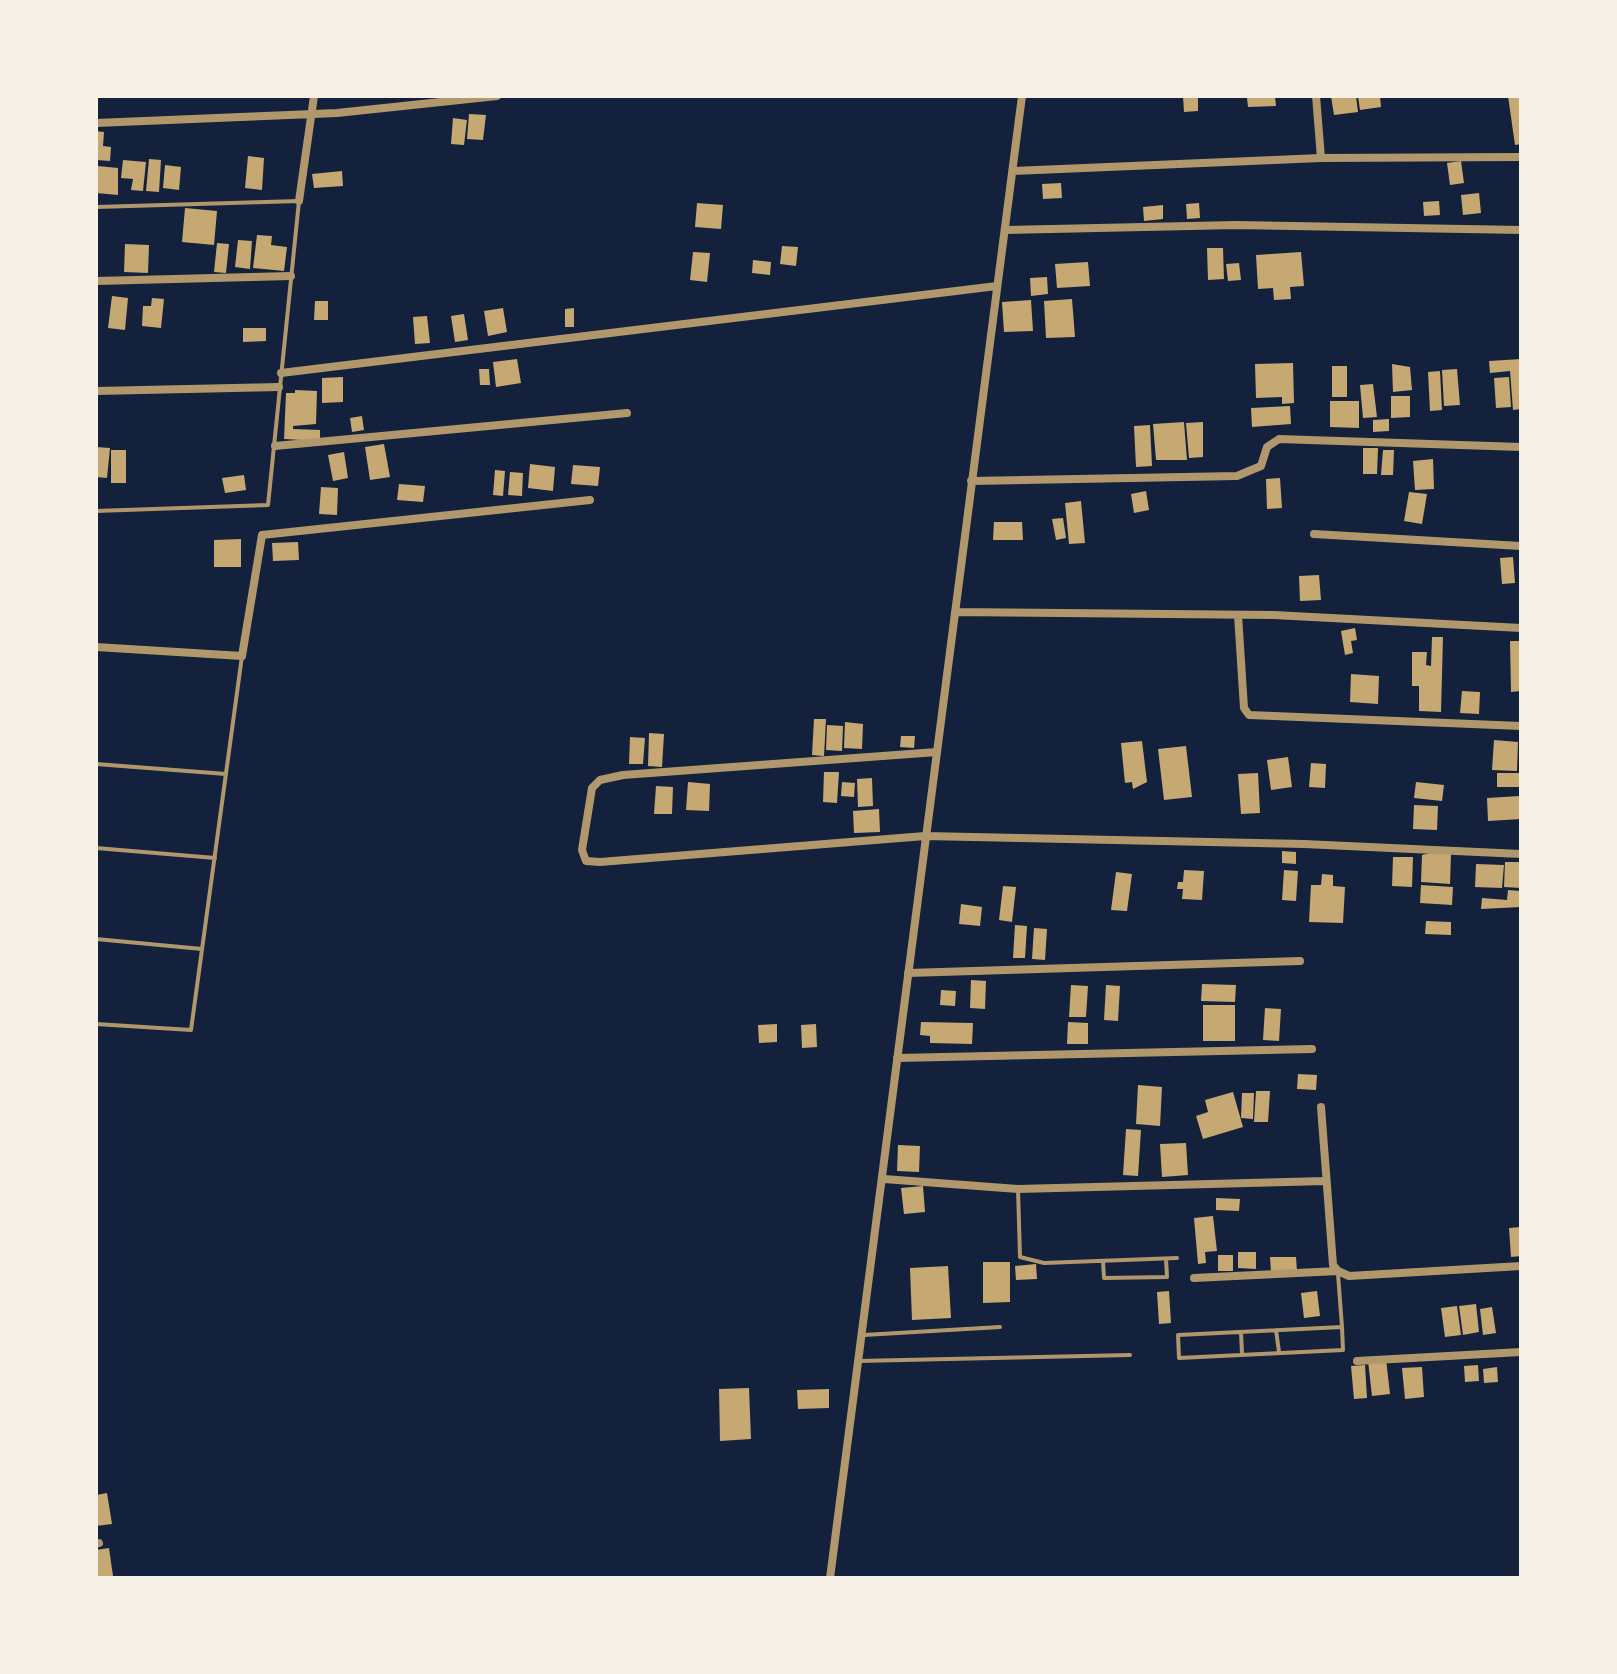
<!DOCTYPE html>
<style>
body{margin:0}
#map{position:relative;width:1617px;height:1674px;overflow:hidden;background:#14213d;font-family:Poppins,sans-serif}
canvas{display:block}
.frame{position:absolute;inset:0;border:98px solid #f6f1e7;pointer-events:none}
</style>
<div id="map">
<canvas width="1617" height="1674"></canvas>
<div class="frame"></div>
</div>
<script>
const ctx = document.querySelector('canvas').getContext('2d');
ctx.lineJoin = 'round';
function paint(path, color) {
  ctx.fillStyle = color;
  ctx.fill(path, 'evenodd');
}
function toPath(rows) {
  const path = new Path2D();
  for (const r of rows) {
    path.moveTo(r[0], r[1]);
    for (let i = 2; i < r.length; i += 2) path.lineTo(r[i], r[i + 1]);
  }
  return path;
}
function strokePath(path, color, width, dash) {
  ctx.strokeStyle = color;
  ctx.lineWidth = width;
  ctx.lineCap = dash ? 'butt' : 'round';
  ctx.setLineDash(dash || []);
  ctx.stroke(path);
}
paint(toPath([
 [1183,96,1198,96,1198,111,1184,112],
 [1250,96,1275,96,1276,106,1248,107,1247,98],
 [1331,96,1356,96,1358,112,1334,115],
 [1358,96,1380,96,1381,107,1360,110],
 [1508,96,1521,96,1521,144,1515,145],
 [469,114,486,115,483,140,467,139],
 [453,118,467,120,464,145,451,144],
 [96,131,104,132,103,146,111,147,110,161,96,160],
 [248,156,264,158,262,190,245,188],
 [149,159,161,160,159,192,146,191],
 [123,160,146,162,143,191,131,190,133,179,121,178],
 [1461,161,1464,183,1450,185,1447,163],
 [165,165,181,167,179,190,163,188],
 [98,166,118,168,118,195,96,193],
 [342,171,343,186,314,188,312,174],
 [1061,183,1062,198,1043,199,1042,184],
 [1479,193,1481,213,1463,215,1461,195],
 [1439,201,1440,215,1424,216,1423,202],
 [697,203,723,205,721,229,695,227],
 [1199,203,1200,218,1187,219,1186,204],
 [1163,205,1163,219,1144,221,1143,207],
 [185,208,217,211,214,245,182,242],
 [257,235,272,236,271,245,287,247,284,271,253,268],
 [238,240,252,241,250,269,235,267],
 [217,243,229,244,226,273,214,272],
 [125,244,149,245,148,273,124,272],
 [782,246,798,247,796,266,780,264],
 [1207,248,1223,248,1224,279,1208,280],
 [693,252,710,253,707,282,690,280],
 [1301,252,1304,286,1290,287,1291,299,1274,300,1273,288,1258,289,1256,255],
 [753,260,771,262,770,275,752,273],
 [1088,262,1090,286,1057,288,1055,264],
 [1239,263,1241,280,1228,281,1226,264],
 [1047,277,1048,294,1031,296,1030,278],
 [112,296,128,298,125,330,108,328],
 [152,298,164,299,161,328,142,326,143,306,151,306],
 [1072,299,1075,337,1046,338,1044,301],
 [1031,300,1033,331,1004,332,1002,302],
 [315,301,328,301,328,320,314,320],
 [503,308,507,332,488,336,484,311],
 [574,308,574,327,565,327,565,309],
 [464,314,468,340,455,342,451,316],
 [427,316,430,343,415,344,413,317],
 [243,328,266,328,266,341,243,342],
 [517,359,521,383,496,387,493,362],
 [1521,359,1521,409,1513,410,1510,371,1490,373,1489,361],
 [1293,363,1294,403,1282,404,1282,397,1256,398,1255,364],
 [1392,364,1410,367,1412,390,1393,392],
 [1332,366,1347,366,1347,397,1332,397],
 [479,369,489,369,490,385,480,385],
 [1457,369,1460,405,1444,406,1442,370],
 [1440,371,1442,410,1430,411,1428,372],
 [343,377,343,402,322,403,322,378],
 [1509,377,1511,407,1496,408,1494,378],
 [1373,384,1377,417,1363,418,1360,385],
 [295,390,317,391,316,424,293,426,293,429,320,430,320,441,284,439,286,393,295,393],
 [1391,396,1410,396,1410,417,1391,418],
 [1330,401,1359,401,1359,428,1330,427],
 [1290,406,1291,424,1252,427,1251,408],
 [362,416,364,430,352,432,350,418],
 [1389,419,1389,431,1373,432,1373,420],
 [1184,422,1187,460,1156,460,1153,424],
 [1203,422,1203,457,1189,458,1186,423],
 [1150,425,1152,466,1136,467,1134,426],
 [384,444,390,477,370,480,365,447],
 [96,447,110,448,107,478,96,477],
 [1363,448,1378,448,1377,474,1363,474],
 [111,450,126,450,126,483,111,483],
 [1383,450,1394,450,1393,475,1381,475],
 [344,452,348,478,333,481,328,455],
 [1433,459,1434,489,1415,490,1413,461],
 [530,464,555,467,553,491,528,488],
 [573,465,600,467,598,486,571,484],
 [495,470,505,471,503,496,493,495],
 [510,472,523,473,522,496,508,495],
 [244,475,246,490,225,493,222,478],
 [1280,478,1282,508,1267,509,1266,479],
 [399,484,425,486,423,502,397,500],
 [321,487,338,488,337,515,319,514],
 [1146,491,1149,510,1134,513,1131,494],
 [1409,492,1427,494,1422,524,1404,521],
 [1081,501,1085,543,1069,544,1065,503],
 [1063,518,1066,538,1056,540,1052,519],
 [994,522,1022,522,1023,540,993,540],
 [241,539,241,567,214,567,214,540],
 [298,542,299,560,273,561,272,543],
 [1513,557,1515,583,1502,584,1500,558],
 [1319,575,1321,600,1300,601,1299,576],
 [1355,628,1357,640,1351,641,1353,653,1345,655,1341,631],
 [1432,637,1443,637,1441,712,1419,711,1419,686,1412,686,1412,652,1427,652,1426,665,1431,666],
 [1510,641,1521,641,1521,691,1511,692],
 [1351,674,1379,676,1378,704,1350,702],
 [1462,691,1480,692,1479,714,1460,713],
 [814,719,826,719,824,756,812,755],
 [845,722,863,724,862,749,844,748],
 [827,725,843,726,842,751,826,750],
 [649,733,664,734,662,767,648,766],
 [901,736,915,736,914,748,900,747],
 [630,737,645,738,643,764,629,764],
 [1494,740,1518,742,1517,771,1492,770],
 [1142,741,1147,782,1133,789,1132,782,1125,783,1121,743],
 [1186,746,1192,797,1164,800,1158,749],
 [1288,757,1292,787,1271,790,1267,760],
 [1311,763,1326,764,1325,788,1309,787],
 [824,772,839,772,837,803,823,802],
 [1258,773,1260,813,1241,814,1238,774],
 [1497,773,1521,773,1521,787,1497,787],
 [872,778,873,806,858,807,857,779],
 [688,782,710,784,709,811,686,810],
 [842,782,855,783,854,797,841,796],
 [1416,782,1444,785,1442,801,1414,798],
 [656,786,673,787,672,814,654,814],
 [1520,796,1521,819,1488,821,1487,798],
 [1414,805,1438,806,1437,830,1413,829],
 [879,809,880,832,854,833,853,811],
 [1282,851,1296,852,1296,864,1282,863],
 [1431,853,1451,854,1450,884,1421,882,1422,855],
 [1393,857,1413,857,1412,887,1392,886],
 [1505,862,1521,862,1521,888,1504,887],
 [1476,864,1504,865,1502,888,1475,887],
 [1184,870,1204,871,1202,900,1182,899,1183,889,1177,889,1178,882,1183,882],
 [1284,870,1298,871,1296,901,1282,900],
 [1116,872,1132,874,1127,911,1111,910],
 [1322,874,1333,875,1333,886,1345,887,1343,923,1309,922,1311,885,1321,885],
 [1421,885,1453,887,1452,905,1420,903],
 [1003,886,1016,887,1012,922,999,920],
 [1508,890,1521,891,1521,907,1481,909,1482,898,1507,900],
 [961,904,982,907,980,926,959,924],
 [1426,921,1451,922,1451,935,1425,934],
 [1015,925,1027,926,1025,958,1013,958],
 [1034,928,1047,929,1045,960,1032,959],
 [971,980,986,981,985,1009,970,1008],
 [1202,984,1236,985,1235,1002,1201,1001],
 [1071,985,1088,986,1086,1017,1069,1017],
 [1106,985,1120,986,1118,1021,1104,1020],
 [941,990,956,991,955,1006,940,1005],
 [1203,1005,1235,1005,1235,1041,1203,1041],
 [1265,1008,1281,1009,1279,1041,1263,1040],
 [921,1022,973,1023,972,1044,930,1043,930,1036,920,1035],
 [1068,1022,1088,1023,1088,1044,1067,1044],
 [777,1024,777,1042,759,1043,758,1025],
 [816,1024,817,1047,802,1048,801,1025],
 [1298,1074,1317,1075,1316,1090,1297,1089],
 [1138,1085,1162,1087,1160,1126,1136,1124],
 [1256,1091,1270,1091,1268,1122,1254,1122],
 [1233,1092,1243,1127,1203,1139,1196,1116,1208,1112,1205,1100],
 [1242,1093,1254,1093,1253,1119,1241,1118],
 [1126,1129,1141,1130,1138,1176,1123,1175],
 [1186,1143,1188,1175,1162,1177,1160,1144],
 [898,1145,920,1146,919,1172,897,1171],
 [923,1186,925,1212,904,1214,901,1188],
 [1216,1198,1240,1199,1239,1211,1216,1210],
 [1213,1216,1217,1251,1205,1252,1206,1263,1198,1264,1194,1218],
 [1520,1227,1521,1256,1511,1257,1509,1228],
 [1238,1252,1256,1252,1256,1269,1238,1268],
 [1218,1255,1233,1255,1233,1271,1218,1271],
 [1270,1257,1296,1257,1297,1271,1271,1272],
 [983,1262,1010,1262,1010,1302,983,1303],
 [1036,1264,1037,1279,1016,1280,1015,1266],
 [948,1266,951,1318,912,1320,910,1268],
 [1169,1291,1171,1323,1159,1324,1157,1292],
 [1317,1291,1320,1316,1304,1318,1301,1293],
 [1476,1304,1479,1332,1463,1335,1459,1306],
 [1457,1306,1461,1335,1445,1337,1441,1308],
 [1492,1307,1496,1333,1483,1335,1480,1309],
 [1386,1359,1390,1394,1372,1396,1368,1361],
 [1365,1365,1367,1398,1354,1399,1351,1366],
 [1478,1365,1479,1381,1465,1382,1464,1366],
 [1422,1367,1424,1397,1405,1399,1402,1368],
 [1497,1367,1498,1382,1484,1383,1483,1369],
 [749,1388,751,1439,720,1441,719,1389],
 [829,1389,829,1408,798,1409,797,1390],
 [107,1493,112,1524,96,1526,96,1495],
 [109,1548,113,1576,96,1578,96,1550]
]), '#c6a872');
strokePath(toPath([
 [96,207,299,201,268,505,96,511],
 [96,764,226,774],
 [96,848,215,858],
 [96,939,202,949],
 [96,1024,191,1030,242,656],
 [1018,1189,1020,1257,1044,1263,1177,1258],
 [1103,1261,1104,1278,1167,1277,1166,1259],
 [1338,1274,1342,1327,1343,1350,1179,1358,1178,1335,1342,1327],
 [1276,1330,1279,1352],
 [1241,1332,1242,1354],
 [864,1335,1000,1327],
 [858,1361,1130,1355]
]), '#b1986c', 4);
strokePath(toPath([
 [1316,96,1321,158,1521,157],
 [96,123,337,113,497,96],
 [1013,171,1321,158],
 [299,201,314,96],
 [1005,230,1236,225,1521,230],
 [96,281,291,276],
 [281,373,997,286],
 [96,391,279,387],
 [275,446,627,413],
 [971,481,1237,476,1261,466,1267,447,1279,439,1521,447],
 [1314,534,1521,546],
 [955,612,1274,615,1521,628],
 [1238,615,1244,708,1249,715,1521,726],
 [96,647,242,656,262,535,590,500],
 [937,752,623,775,600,780,592,788,582,850,586,861,600,862,925,836,1304,844,1521,854],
 [908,973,1300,961],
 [897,1058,1312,1049],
 [1321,1107,1333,1265,1338,1271,1349,1276,1521,1266],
 [884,1179,1018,1189,1325,1181],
 [1194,1278,1338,1271],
 [1357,1361,1521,1352],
 [96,1544,99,1543],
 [830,1578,1022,96]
]), '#b1986c', 8);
</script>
